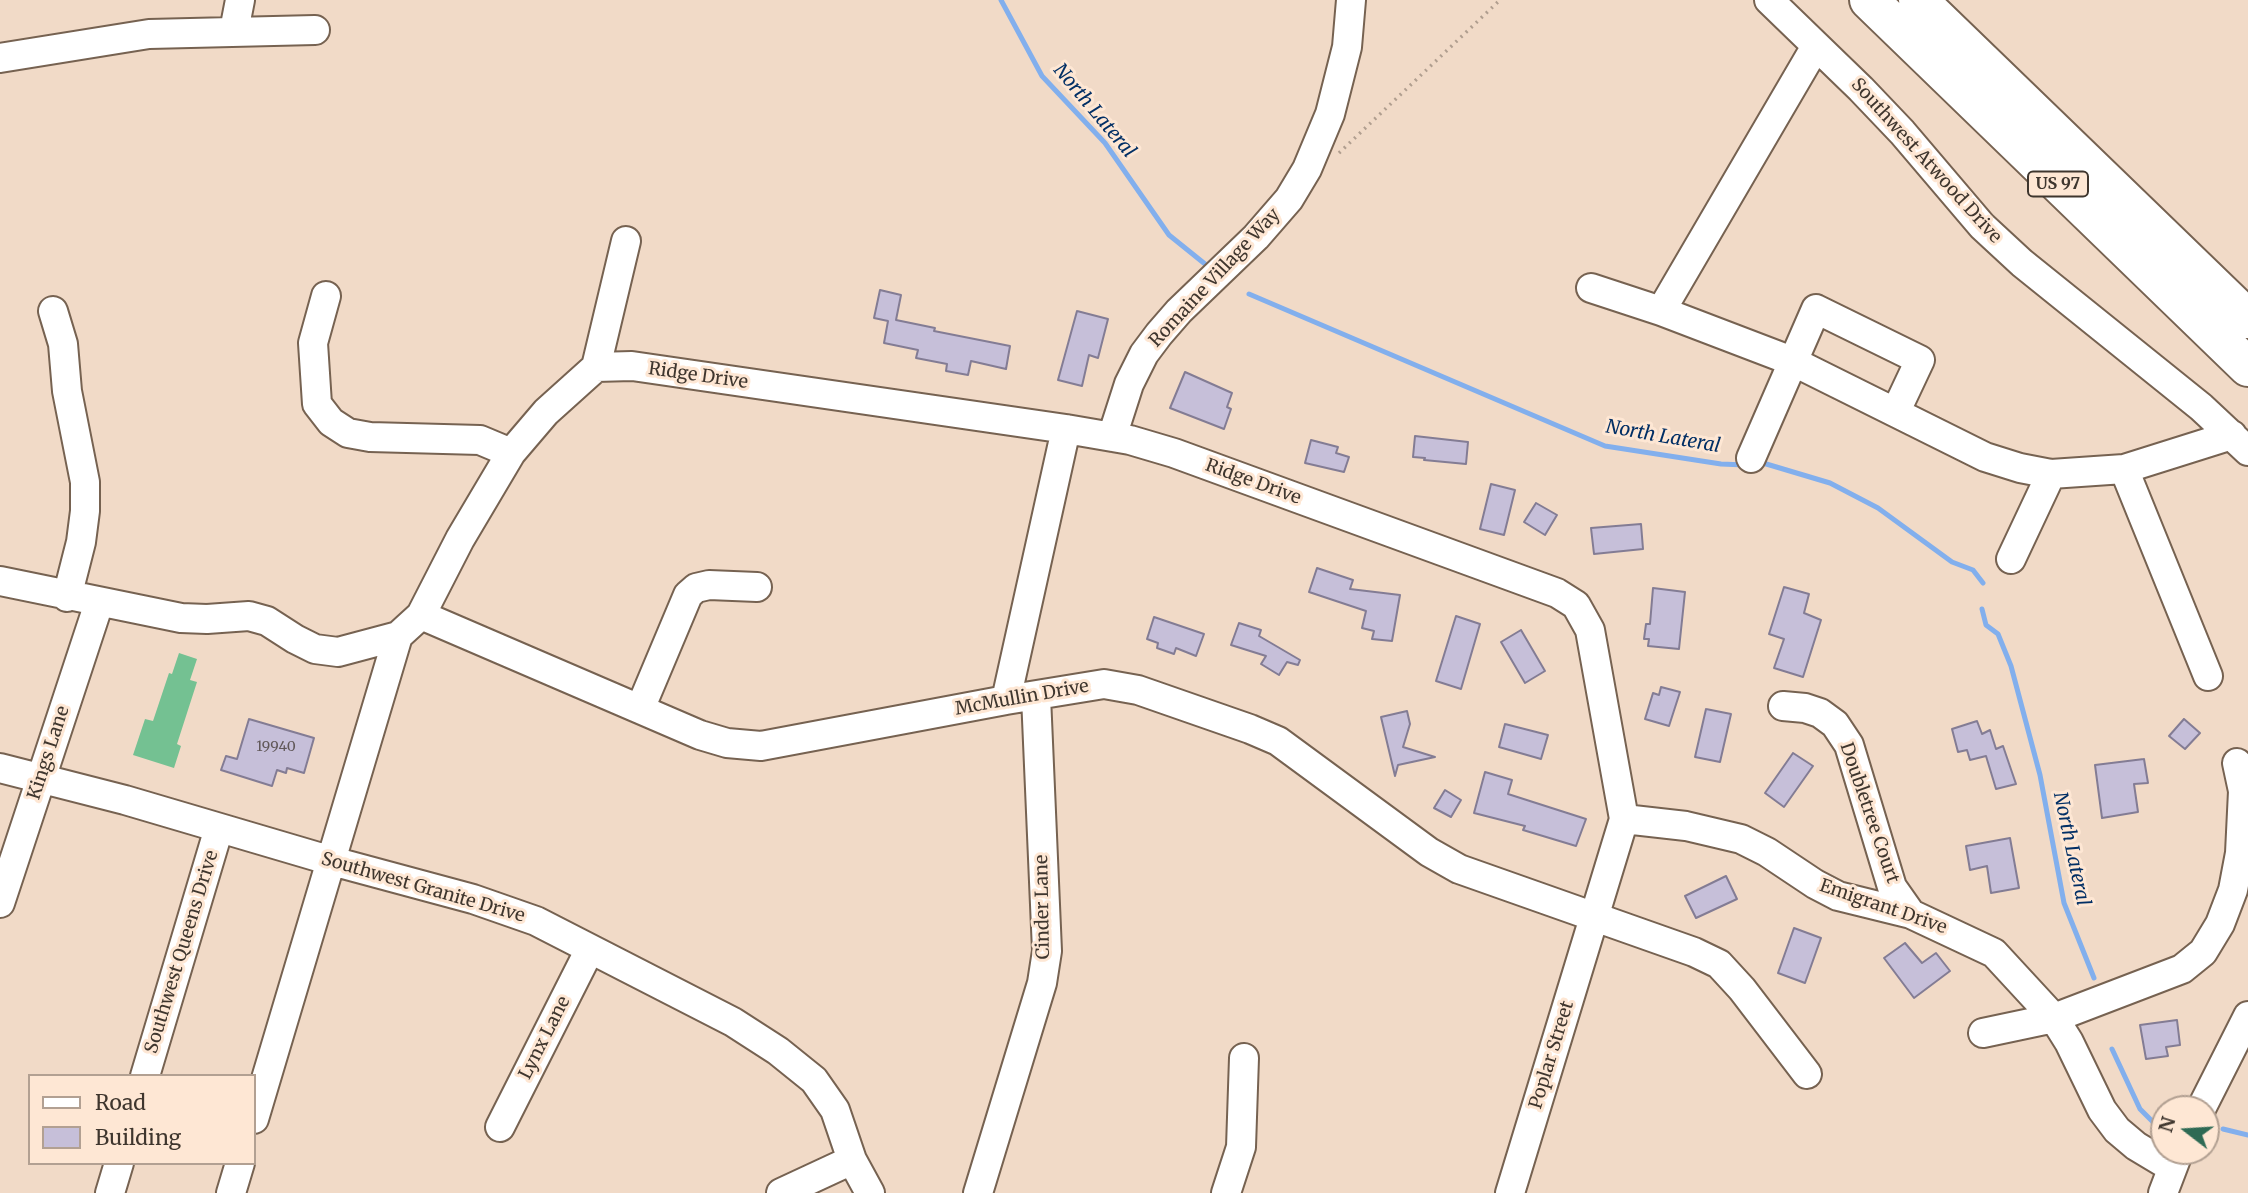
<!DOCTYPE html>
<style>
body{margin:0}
#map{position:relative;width:2248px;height:1193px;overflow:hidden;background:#f1dac7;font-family:Merriweather,serif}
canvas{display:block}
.legend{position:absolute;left:28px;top:1074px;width:228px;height:91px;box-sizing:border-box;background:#fee7d4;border:2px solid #b2a092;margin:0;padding:9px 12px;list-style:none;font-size:21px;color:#3f362e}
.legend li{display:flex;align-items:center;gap:14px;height:35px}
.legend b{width:35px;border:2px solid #b2a092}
.north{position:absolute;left:2150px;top:1095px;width:70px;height:70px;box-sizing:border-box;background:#fee7d4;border:2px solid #b2a092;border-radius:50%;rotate:287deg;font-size:19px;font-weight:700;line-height:28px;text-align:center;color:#3f362e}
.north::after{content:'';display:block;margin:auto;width:24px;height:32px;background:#2e6a54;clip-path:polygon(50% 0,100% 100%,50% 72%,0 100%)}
</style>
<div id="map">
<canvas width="2248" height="1193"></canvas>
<ul class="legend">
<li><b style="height:9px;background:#fff"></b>Road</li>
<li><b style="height:19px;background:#c6bfd9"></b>Building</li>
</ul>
<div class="north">N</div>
</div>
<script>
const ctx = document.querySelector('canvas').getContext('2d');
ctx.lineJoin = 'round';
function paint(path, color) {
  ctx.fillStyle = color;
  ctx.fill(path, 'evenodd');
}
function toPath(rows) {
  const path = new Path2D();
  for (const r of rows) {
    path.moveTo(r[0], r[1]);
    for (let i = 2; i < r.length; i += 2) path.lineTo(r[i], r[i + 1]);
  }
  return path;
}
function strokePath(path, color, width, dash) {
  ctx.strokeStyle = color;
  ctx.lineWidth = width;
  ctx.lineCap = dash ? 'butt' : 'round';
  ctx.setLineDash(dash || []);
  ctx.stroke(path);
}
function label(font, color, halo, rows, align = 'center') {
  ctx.font = font + ' Merriweather,serif';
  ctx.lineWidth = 6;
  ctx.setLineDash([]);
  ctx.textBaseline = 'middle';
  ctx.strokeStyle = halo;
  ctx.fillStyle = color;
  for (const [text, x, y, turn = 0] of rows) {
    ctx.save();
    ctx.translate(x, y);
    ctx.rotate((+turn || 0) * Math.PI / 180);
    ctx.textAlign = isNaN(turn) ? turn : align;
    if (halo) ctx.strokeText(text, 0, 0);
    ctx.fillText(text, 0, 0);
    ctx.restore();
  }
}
paint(toPath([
 [179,653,197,659,190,680,197,682,177,744,181,746,174,768,133,755,145,719,153,721,169,673,172,674]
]), '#74c192');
strokePath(toPath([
 [1001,0,1042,76,1105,143,1169,235,1205,264],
 [1249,294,1605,446,1721,464,1745,465],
 [1758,464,1763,463,1830,483,1878,508,1952,562,1973,570,1983,583],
 [1982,609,1986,625,1998,634,2011,666,2040,775,2064,903,2094,978],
 [2112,1049,2140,1109,2163,1132],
 [2223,1129,2248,1135]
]), '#82afed', 5);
const building = toPath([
 [880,290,901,295,896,320,935,328,934,331,1010,346,1006,369,971,361,968,375,946,371,947,364,916,358,918,350,884,343,888,321,874,318,880,290],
 [1077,311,1108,319,1098,358,1089,355,1082,386,1058,380,1077,311],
 [1185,372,1232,393,1227,407,1231,409,1224,429,1170,408,1185,372],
 [1415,436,1468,442,1466,464,1424,460,1425,458,1413,457,1415,436],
 [1311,440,1338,447,1336,453,1349,457,1344,472,1305,463,1311,440],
 [1491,484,1515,490,1504,535,1480,529,1491,484],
 [1536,503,1557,515,1545,535,1524,522,1536,503],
 [1641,524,1643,549,1594,554,1591,528,1641,524],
 [1317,568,1353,580,1350,589,1400,595,1392,641,1372,639,1374,631,1362,628,1366,611,1309,592,1317,568],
 [1784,587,1809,594,1804,613,1821,620,1803,677,1774,668,1784,639,1769,634,1784,587],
 [1653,588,1685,592,1679,649,1648,646,1649,639,1644,639,1646,624,1650,624,1653,588],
 [1456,616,1480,624,1461,689,1436,681,1456,616],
 [1154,617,1204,634,1196,656,1176,648,1174,654,1157,648,1158,643,1147,639,1154,617],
 [1239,623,1261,630,1259,636,1300,660,1298,665,1287,662,1279,675,1261,664,1266,656,1231,645,1239,623],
 [1521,630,1545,671,1525,683,1501,642,1521,630],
 [1661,687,1680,692,1669,726,1645,719,1653,693,1659,695,1661,687],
 [1706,709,1731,714,1720,762,1695,757,1706,709],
 [1407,711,1410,724,1403,747,1435,757,1398,765,1395,776,1381,717,1407,711],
 [249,719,314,738,304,773,287,768,286,773,277,770,272,786,221,770,226,756,237,759,249,719],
 [2184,719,2200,733,2185,749,2169,736,2184,719],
 [1977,721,1982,734,1990,730,1996,749,2003,746,2016,784,1996,789,1986,756,1970,760,1967,750,1958,752,1952,729,1977,721],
 [1505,724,1548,735,1541,759,1499,747,1505,724],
 [1793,753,1813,766,1784,807,1765,793,1793,753],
 [2144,759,2148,783,2134,784,2138,812,2102,818,2095,765,2144,759],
 [1485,772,1512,780,1508,794,1586,819,1576,846,1523,830,1525,826,1474,813,1485,772],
 [1445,790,1461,800,1451,817,1434,808,1445,790],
 [2010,838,2019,888,1991,893,1987,866,1970,870,1966,846,2010,838],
 [1726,876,1737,899,1696,918,1685,896,1726,876],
 [1794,928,1821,938,1805,983,1778,973,1794,928],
 [1905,943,1922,963,1936,953,1950,971,1914,998,1884,958,1905,943],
 [2177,1020,2180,1045,2166,1047,2168,1056,2146,1059,2140,1025,2177,1020]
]);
paint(building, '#c6bfd9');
strokePath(building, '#837c94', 2);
const minor = toPath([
 [1769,0,1861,89,1902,132,1982,226,2022,263,2201,407,2248,451],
 [234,31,240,0],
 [0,58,149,34,315,30],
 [1591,288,1661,311,1792,361,1985,457,2020,468,2051,474,2124,469,2232,435],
 [326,296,313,343,317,404,331,422,348,433,370,437,480,440,511,453],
 [53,311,63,344,67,391,85,482,85,511,81,542,67,597],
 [1661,311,1816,46],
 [596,367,632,366,1066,429,1130,440,1174,453,1557,593,1576,605,1590,630,1624,819,1510,1193],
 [1112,437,1129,384,1144,354,1159,334,1179,311,1256,237,1289,199,1307,169,1330,114,1347,47,1351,0],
 [1751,458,1816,309,1920,360,1896,411],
 [2124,469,2208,676],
 [2011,559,2051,474],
 [0,581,181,618,207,619,249,616,267,621,295,639,315,649,338,652,398,636],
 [421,615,700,735,727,743,761,746,1006,700,1104,684,1138,690,1250,729,1278,741,1429,852,1459,869,1694,952,1719,964,1742,989,1807,1074],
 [1006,700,1066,429],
 [1783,706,1805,708,1820,713,1835,724,1849,745,1892,887,1911,914],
 [640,709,688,595,696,588,709,585,757,587],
 [0,768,125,800,332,861,473,899,536,921,733,1022,778,1051,814,1080,835,1110,852,1160,870,1193],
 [1624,819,1686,826,1741,839,1767,852,1815,884,1838,896,1911,914,1994,953,2054,1018,2069,1042,2102,1110,2117,1130,2136,1146,2171,1167],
 [0,903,99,603],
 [1983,1033,2054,1018,2182,969,2203,952,2220,924,2233,890,2240,853,2243,791,2237,763],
 [145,1076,219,828],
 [2201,1109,2248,1016],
 [254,1119,398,636,421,615,460,539,511,453,546,412,596,367,626,241],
 [500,1127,590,949],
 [110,1193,119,1163],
 [231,1193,240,1163],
 [781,1193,852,1160],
 [978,1193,1042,983,1047,951,1036,696],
 [1226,1193,1241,1147,1244,1058],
 [2163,1193,2179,1151]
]);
const highway = toPath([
 [1869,0,2248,367],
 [1918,0,2248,319]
]);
strokePath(minor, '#766251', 32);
strokePath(highway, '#766251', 42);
strokePath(toPath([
 [1339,153,1500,0]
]), '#b09e8f', 3.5, [2, 5]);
strokePath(minor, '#fff', 28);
strokePath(highway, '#fff', 38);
label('14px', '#615859', null, [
 ["19940",276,747]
]);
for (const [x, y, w] of [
 [2058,184,60]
]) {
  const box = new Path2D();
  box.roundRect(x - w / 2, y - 12.5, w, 25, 5);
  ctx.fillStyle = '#fee7d4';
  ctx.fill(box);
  strokePath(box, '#3f362e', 2);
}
label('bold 16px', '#3f362e', null, [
 ["US 97",2058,184]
]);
label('18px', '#3f362e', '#fee7d4', [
 ["Southwest Atwood Drive",1926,161,48],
 ["Romaine Village Way",1215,278,-47],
 ["Ridge Drive",698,376,8],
 ["Ridge Drive",1253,482,20],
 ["McMullin Drive",1022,698,-10],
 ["Kings Lane",49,753,-72],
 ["Doubletree Court",1869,813,71],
 ["Southwest Granite Drive",423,888,16],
 ["Cinder Lane",1043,907,-91],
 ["Emigrant Drive",1883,907,19],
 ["Southwest Queens Drive",182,952,-73],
 ["Lynx Lane",545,1038,-63],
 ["Poplar Street",1552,1055,-73]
]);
label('italic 19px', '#022f65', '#fee7d4', [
 ["North Lateral",1094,111,50],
 ["North Lateral",1663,437,10],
 ["North Lateral",2071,849,78]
]);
</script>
